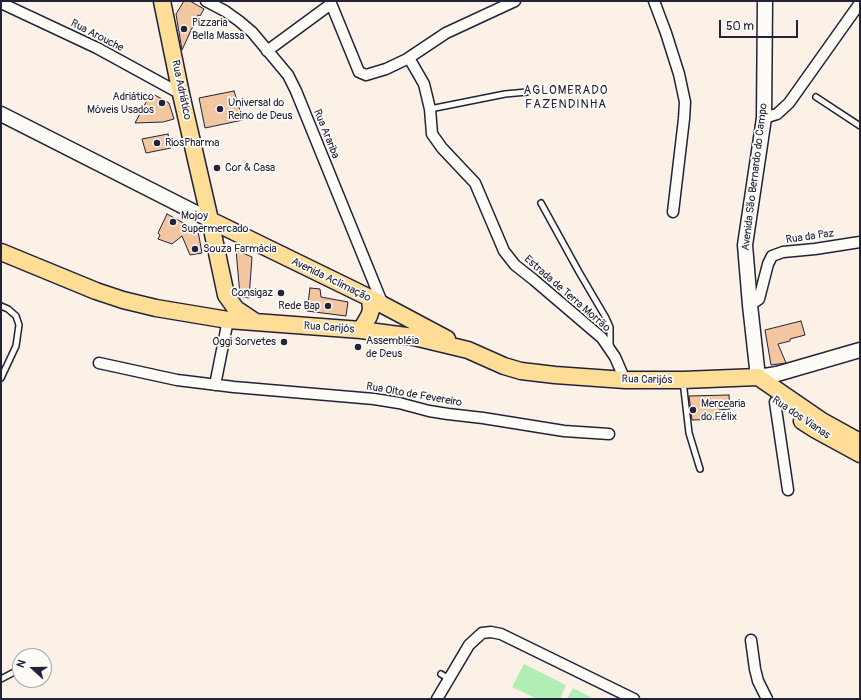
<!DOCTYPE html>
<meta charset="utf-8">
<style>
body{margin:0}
#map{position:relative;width:861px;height:700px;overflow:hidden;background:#fbf1e6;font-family:Pangolin,sans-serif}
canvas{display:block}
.frame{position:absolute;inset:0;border:2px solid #22223b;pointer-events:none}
.north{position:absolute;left:12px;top:648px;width:40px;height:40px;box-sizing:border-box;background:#fdfcf7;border:1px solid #a5a5ac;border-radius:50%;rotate:291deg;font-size:11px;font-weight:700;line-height:16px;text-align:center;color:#22223b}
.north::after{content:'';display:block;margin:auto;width:14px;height:18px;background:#22223b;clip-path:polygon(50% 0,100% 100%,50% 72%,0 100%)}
.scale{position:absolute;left:719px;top:20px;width:79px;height:18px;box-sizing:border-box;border:2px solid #22223b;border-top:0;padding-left:5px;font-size:12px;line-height:14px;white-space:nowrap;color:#22223b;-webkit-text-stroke:3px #fdfcf7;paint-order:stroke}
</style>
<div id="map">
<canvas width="861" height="700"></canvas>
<div class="frame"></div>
<div class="north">N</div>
<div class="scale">50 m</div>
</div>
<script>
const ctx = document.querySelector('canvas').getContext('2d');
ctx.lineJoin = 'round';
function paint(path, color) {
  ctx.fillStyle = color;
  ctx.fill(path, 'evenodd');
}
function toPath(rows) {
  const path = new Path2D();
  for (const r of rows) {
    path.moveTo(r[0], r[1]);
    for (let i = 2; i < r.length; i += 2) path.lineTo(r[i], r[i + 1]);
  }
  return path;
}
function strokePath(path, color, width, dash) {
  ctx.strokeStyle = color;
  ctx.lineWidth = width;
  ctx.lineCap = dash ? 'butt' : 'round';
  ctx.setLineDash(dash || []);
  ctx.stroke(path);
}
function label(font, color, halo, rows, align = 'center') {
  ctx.font = font + ' Pangolin,sans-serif';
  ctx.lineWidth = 3.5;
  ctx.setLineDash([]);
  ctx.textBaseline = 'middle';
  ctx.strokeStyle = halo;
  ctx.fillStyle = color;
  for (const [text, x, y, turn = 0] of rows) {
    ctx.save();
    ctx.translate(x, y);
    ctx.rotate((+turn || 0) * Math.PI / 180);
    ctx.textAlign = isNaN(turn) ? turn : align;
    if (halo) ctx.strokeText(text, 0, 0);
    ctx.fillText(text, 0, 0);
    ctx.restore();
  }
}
paint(toPath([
 [524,664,566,685,560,699,537,699,512,687],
 [573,688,595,699,567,699]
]), '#b0eeb5');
const building = toPath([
 [184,1,190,1,204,9,200,16,198,15,182,50,176,14,184,1],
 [234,91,243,120,205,128,199,98,234,91],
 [151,93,169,103,174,119,163,122,135,123,151,93],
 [168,134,171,148,146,153,142,139,168,134],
 [167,214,198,231,202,253,190,255,182,236,172,244,158,239,160,235,158,233,167,214],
 [236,250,252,257,249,298,243,297,240,295,236,250],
 [310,288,320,289,321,297,348,302,346,316,307,311,310,288],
 [801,321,805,335,790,339,790,341,778,344,786,363,771,365,765,330,801,321],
 [729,395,730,409,719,410,720,419,692,420,689,396,729,395]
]);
paint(building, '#f1c6a1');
strokePath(building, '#22223b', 1);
const lane = toPath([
 [816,97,860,126],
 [430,109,505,94,527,92],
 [541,203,579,272,606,318,610,327,610,347],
 [1,306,8,309,16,316,19,325,16,346,1,378],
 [683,381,689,433,700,469],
 [441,674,449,679],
 [1,679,20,669]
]);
const street = toPath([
 [206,1,225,11,239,21,252,32,288,75,296,91,383,305],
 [330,1,359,72,366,75,386,69,407,59,446,33,515,1],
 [654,1,666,33,679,74,685,102,684,119,673,212],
 [1,3,97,48,181,94],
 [267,51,331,4],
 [409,58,424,84,430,109,432,134,442,148,475,183,504,251,515,265,534,280,602,338,615,357,625,380],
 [764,118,777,114,789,103,860,3],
 [750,305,759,299,768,264,772,256,783,252,815,249,860,242],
 [99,363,177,380,234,387,374,399,399,403,429,411,448,414,483,418,564,431,609,434],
 [215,385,228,320],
 [775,402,788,490],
 [751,640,755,669,758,681,767,699],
 [437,699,469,645,482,633,491,632,501,634,634,699]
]);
const secondary = toPath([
 [765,1,764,118,745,245,750,305,758,377,777,374,860,350],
 [1,114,210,220]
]);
const primary = toPath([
 [162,1,181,94,210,220,226,295,236,309,254,321],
 [210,220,370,298,447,339],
 [1,252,96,291,123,300,156,308,228,320,361,330,414,337,468,350,504,366,521,371,555,375,625,380,683,380,758,377,822,421,860,442],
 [361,330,369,316,371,310,370,298],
 [802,421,816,430,860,454]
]);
strokePath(lane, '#22223b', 8);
strokePath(street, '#22223b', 13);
strokePath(secondary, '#22223b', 17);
strokePath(primary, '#22223b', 19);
strokePath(lane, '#fdfcf7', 5);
strokePath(street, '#fdfcf7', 10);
strokePath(secondary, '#fdfcf7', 14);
strokePath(primary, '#fedd96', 16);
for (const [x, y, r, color] of [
 [184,29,4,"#22223b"],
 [162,103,4,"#22223b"],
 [220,109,4,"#22223b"],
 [157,143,4,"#22223b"],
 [217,168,4,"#22223b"],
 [173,222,4,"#22223b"],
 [195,249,4,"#22223b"],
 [281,293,4,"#22223b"],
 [328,306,4,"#22223b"],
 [284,342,4,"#22223b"],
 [358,347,4,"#22223b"],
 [693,410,4,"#22223b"]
]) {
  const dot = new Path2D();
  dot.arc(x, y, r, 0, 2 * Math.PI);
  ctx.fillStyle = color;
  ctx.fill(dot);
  strokePath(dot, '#fdfcf7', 1.5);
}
label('11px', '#22223b', '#fdfcf7', [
 ["Pizzaria",192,23],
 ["Bella Massa",192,36],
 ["Adriático",154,97,"right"],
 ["Móveis Usados",154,110,"right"],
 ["Universal do",228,103],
 ["Reino de Deus",228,116],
 ["RiosPharma",165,143],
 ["Cor & Casa",225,168],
 ["Mojoy",181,216],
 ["Supermercado",181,229],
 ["Souza Farmácia",203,249],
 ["Consigaz",273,293,"right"],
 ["Rede Bap",320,306,"right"],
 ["Assembléia",366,341],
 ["de Deus",366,354],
 ["Oggi Sorvetes",276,342,"right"],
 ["Mercearia",701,404],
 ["do Félix",701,417]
], 'left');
label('11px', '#22223b', '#fdfcf7', [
 ["Rua Arouche",97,36,27],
 ["Rua Adriático",181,90,78],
 ["Rua Arariba",326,134,68],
 ["Avenida São Bernardo do Campo",755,177,-83],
 ["Rua da Paz",810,237,-8],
 ["Avenida Aclimação",331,280,26],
 ["Estrada de Terra Morrão",567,294,41],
 ["Rua Carijós",329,328,4],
 ["Rua Carijós",647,380,1],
 ["Rua Oito de Fevereiro",414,395,10],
 ["Rua dos Vianas",801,418,34]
]);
ctx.letterSpacing = '1px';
label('12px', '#22223b', '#fdfcf7', [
 ["AGLOMERADO",566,91],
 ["FAZENDINHA",566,105]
]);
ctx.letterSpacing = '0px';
</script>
